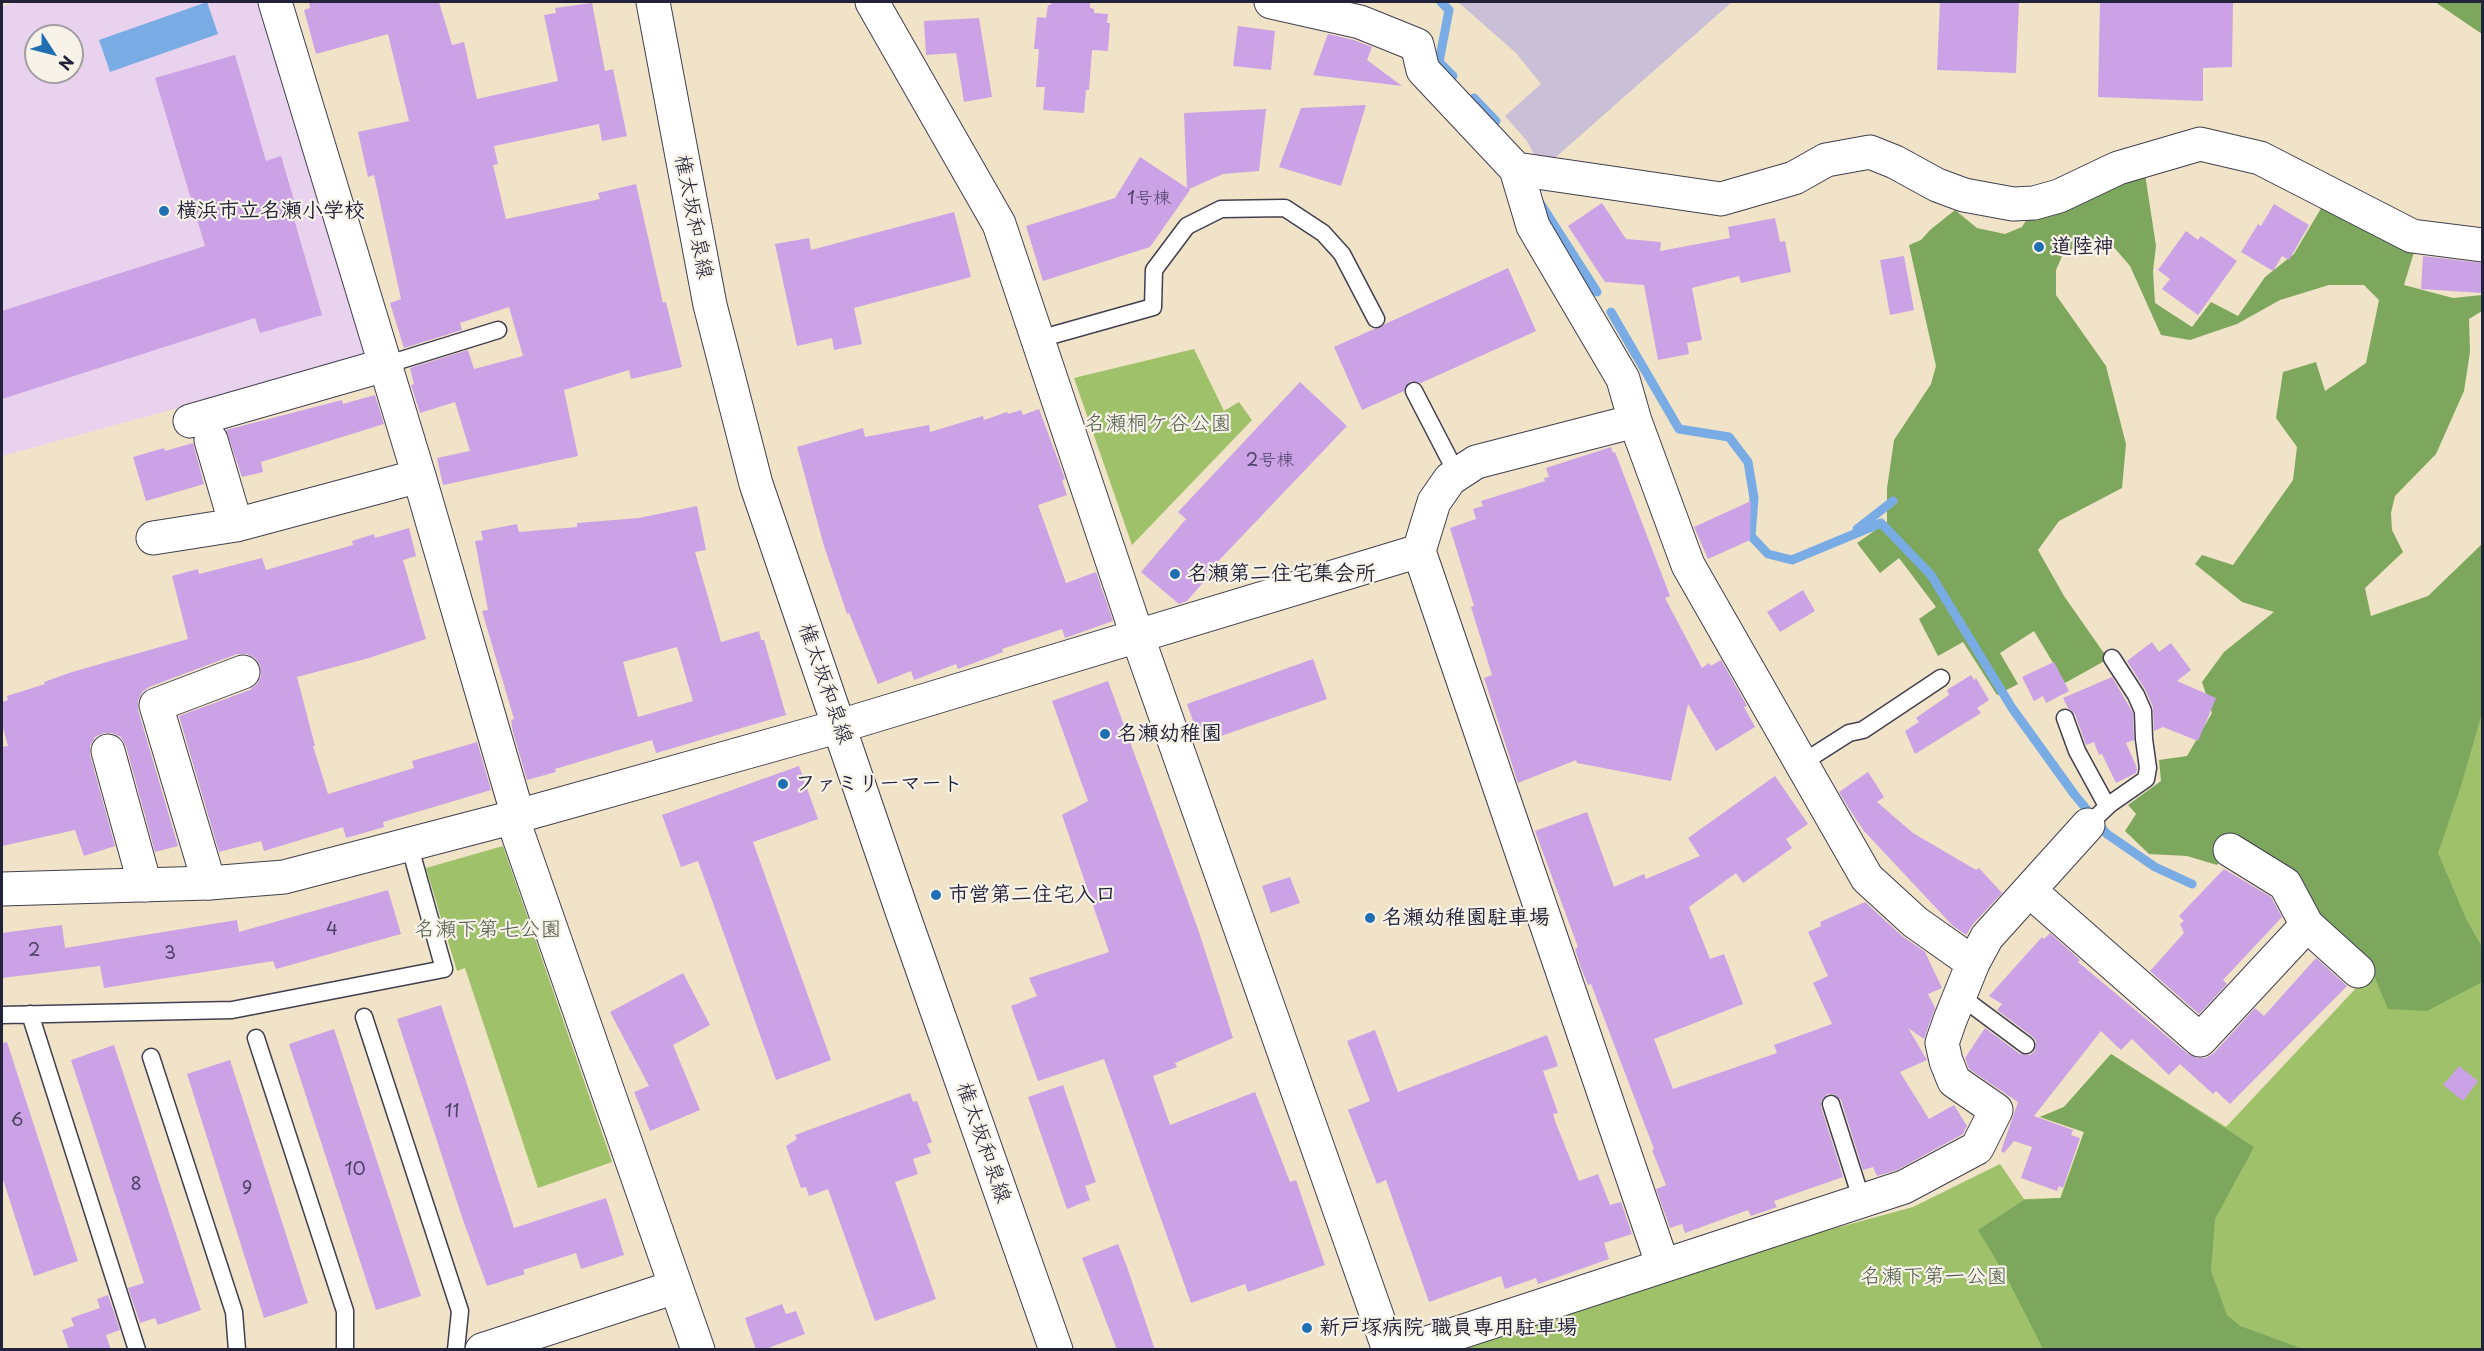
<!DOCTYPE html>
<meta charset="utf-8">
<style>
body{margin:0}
#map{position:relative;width:2484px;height:1351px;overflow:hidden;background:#f0e3c7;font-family:"Playpen Sans",sans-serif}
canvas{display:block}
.frame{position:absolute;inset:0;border:3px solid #22223b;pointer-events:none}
.north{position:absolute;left:24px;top:24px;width:60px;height:60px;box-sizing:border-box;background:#f7f3e8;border:2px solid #a29fa3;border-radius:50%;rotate:126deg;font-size:16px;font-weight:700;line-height:24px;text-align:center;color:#22223b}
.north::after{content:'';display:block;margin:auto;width:21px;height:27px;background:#1f6fb2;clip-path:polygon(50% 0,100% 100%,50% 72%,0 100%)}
</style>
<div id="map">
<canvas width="2484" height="1351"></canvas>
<div class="frame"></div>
<div class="north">N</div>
</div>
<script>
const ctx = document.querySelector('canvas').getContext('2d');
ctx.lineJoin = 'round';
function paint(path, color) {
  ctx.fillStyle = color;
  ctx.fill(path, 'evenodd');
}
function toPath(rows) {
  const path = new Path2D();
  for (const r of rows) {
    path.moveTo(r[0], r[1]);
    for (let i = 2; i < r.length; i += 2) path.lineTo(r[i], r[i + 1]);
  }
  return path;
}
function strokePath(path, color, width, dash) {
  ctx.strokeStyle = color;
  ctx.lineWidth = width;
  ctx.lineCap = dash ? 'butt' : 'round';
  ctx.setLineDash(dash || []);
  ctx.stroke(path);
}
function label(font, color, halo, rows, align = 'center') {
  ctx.font = font + ' "Playpen Sans","Klee One",sans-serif';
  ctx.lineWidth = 4.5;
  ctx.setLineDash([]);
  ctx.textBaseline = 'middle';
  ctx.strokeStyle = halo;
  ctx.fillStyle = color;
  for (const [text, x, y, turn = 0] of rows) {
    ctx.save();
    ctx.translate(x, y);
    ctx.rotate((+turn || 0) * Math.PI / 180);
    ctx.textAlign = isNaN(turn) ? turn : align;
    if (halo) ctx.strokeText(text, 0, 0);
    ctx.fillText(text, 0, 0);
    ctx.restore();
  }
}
paint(toPath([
 [15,2,265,2,368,350,364,357,2,456,2,7],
 [36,36,72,36,72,72,36,72]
]), '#e9d2ed');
paint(toPath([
 [1458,2,1732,2,1549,163,1536,158,1527,141,1505,116,1541,84,1516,53]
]), '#c9bfd7');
paint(toPath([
 [1194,349,1224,411,1239,402,1252,420,1132,545,1074,378],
 [2482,629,2482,1349,1454,1350,1726,1258,1913,1207,2000,1164,2024,1199,2060,1198,2084,1132,2040,1117,2064,1107,2111,1054,2226,1127,2372,971,2404,830],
 [503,846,612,1162,538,1188,465,968,457,971,426,868]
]), '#9ec16a');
paint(toPath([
 [2435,2,2482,2,2482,35,2482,34],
 [2145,174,2156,246,2153,271,2155,303,2192,327,2211,302,2238,316,2265,277,2294,254,2323,205,2417,242,2404,285,2453,298,2482,295,2482,311,2469,319,2470,352,2464,391,2436,454,2395,496,2391,513,2392,530,2403,552,2365,588,2371,616,2428,596,2482,544,2482,713,2461,786,2438,853,2467,921,2482,947,2482,982,2427,1011,2388,1009,2372,971,2230,844,2217,865,2187,856,2149,854,2125,831,2136,814,2128,805,2161,781,2159,760,2187,756,2212,713,2202,682,2224,652,2274,612,2242,602,2195,564,2202,555,2233,565,2293,480,2297,447,2276,418,2283,372,2316,362,2325,391,2366,363,2379,300,2364,285,2329,285,2280,300,2237,324,2190,340,2161,335,2130,266,2111,244,2081,244,2063,254,2056,270,2056,295,2106,366,2126,444,2122,488,2059,521,2038,550,2064,596,2108,659,2065,683,2034,631,2000,653,2018,684,1997,695,1963,642,1938,656,1919,619,1936,607,1899,558,1880,573,1857,543,1887,522,1887,488,1894,440,1931,384,1936,366,1909,245,1921,240,1930,230,1955,210,1977,228,2005,234,2022,227,2035,205],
 [2111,1054,2254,1147,2215,1219,2211,1271,2227,1315,2240,1326,2303,1349,2043,1349,2007,1278,1978,1230,2024,1200,2061,1198,2084,1132,2040,1117,2064,1107]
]), '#7ea75e');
paint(toPath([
 [207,2,218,34,110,72,99,40]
]), '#79ace5');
strokePath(toPath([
 [1441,2,1449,10,1439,62,1453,76],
 [1474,98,1496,121],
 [1540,203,1597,292],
 [1611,312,1679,429,1729,437,1748,462,1754,498,1751,536,1768,554,1792,560,1881,523,1931,575,2012,708,2074,794,2107,834,2155,867,2192,884],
 [1857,529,1893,501]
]), '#79ace5', 9);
paint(toPath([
 [309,2,439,2,452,45,464,42,477,99,558,81,544,15,556,13,555,8,592,3,605,71,613,69,627,136,602,141,599,124,494,146,498,164,493,165,506,219,600,199,598,193,636,184,663,303,666,302,682,367,631,379,629,370,564,390,578,456,443,485,437,458,470,451,455,402,420,413,411,385,414,384,410,368,468,350,474,369,523,356,509,307,460,323,462,330,404,348,390,303,401,299,374,175,368,177,358,132,409,121,388,34,316,54,304,10,310,8],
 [1051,2,1090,2,1090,8,1094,9,1094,13,1108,14,1107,23,1110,23,1108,51,1092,50,1089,90,1086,90,1084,113,1043,110,1045,87,1036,87,1039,49,1034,49,1037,17,1046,18,1048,5,1051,5],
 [1940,2,2019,2,2016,73,1937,70],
 [2100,2,2233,2,2232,67,2203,68,2203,101,2098,97],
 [979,18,992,97,964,102,956,53,926,55,924,21],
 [1238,26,1275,31,1271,70,1233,66],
 [1328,34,1354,40,1372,47,1367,60,1402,86,1313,75],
 [235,55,266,161,281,156,296,207,291,209,322,315,260,333,255,318,2,399,2,311,205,246,155,78],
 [1366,105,1341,186,1279,167,1301,108],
 [1266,109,1259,171,1223,174,1189,189,1190,190,1150,247,1043,281,1026,226,1115,198,1140,157,1187,188,1184,113],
 [1602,203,1626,239,1661,242,1660,251,1730,238,1728,227,1775,218,1780,242,1785,241,1791,272,1741,283,1739,276,1692,288,1702,340,1687,343,1689,354,1658,360,1644,285,1605,282,1568,226],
 [2274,204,2309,225,2289,260,2282,256,2273,271,2241,252,2258,224,2261,226],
 [954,212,971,277,854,308,862,344,834,350,832,338,797,346,775,244,809,238,811,250],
 [2186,231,2198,240,2201,236,2237,261,2198,315,2162,289,2170,279,2158,270],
 [1904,256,1914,310,1890,315,1880,260],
 [2423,256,2482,263,2482,293,2421,289],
 [1508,268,1536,331,1421,383,1410,381,1404,391,1362,410,1334,347,1374,329,1380,328,1385,324],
 [1300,382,1347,426,1205,575,1208,577,1187,601,1179,604,1141,572,1186,519,1178,512],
 [375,395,384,424,261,462,263,472,242,477,226,430,342,400,343,404],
 [1039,409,1065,479,1062,480,1067,495,1038,505,1066,583,1096,572,1113,621,1065,638,1062,629,1002,649,1003,652,958,669,956,664,914,680,911,671,878,684,849,613,847,614,824,546,797,447,863,428,865,437,929,425,930,432,983,416,984,420,1007,412,1008,414,1021,410,1023,415],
 [193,443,204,484,146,501,133,457,164,448,165,451],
 [1611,447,1613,453,1615,452,1670,596,1665,598,1702,668,1709,663,1711,666,1721,660,1747,706,1744,707,1755,727,1716,751,1688,704,1671,781,1577,763,1576,760,1518,783,1484,678,1492,675,1471,607,1474,606,1450,528,1476,519,1473,509,1483,506,1481,501,1545,481,1544,478,1549,477,1546,468],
 [1751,501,1750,540,1708,559,1694,527],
 [697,506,706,550,695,552,721,642,759,631,761,640,764,640,786,715,656,753,652,740,555,769,556,772,527,780,513,732,511,720,514,719,482,611,488,610,475,541,483,540,481,531,517,524,519,532,577,527,577,523,639,518],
 [677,647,693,701,638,717,623,662],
 [409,528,416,556,403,560,426,639,369,658,297,677,315,746,313,746,328,794,414,768,412,761,477,742,491,790,383,822,384,827,346,838,343,827,264,851,261,841,219,852,179,716,250,690,257,684,261,676,260,665,255,658,247,654,237,654,149,687,142,692,138,701,138,710,178,846,155,852,126,746,121,737,112,733,104,733,95,737,90,746,90,755,115,846,84,856,75,830,2,846,2,747,8,746,2,724,2,702,8,700,7,696,45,684,44,682,72,672,188,639,172,576,198,569,199,574,262,558,266,570,353,545,352,541,374,534,375,538],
 [1803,590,1815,611,1780,632,1767,612],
 [2152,642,2159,652,2171,643,2191,670,2177,681,2216,698,2198,741,2163,727,2154,731,2153,707,2145,689,2127,661],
 [1313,659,1327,699,1201,743,1187,704],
 [2054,662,2069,691,2046,703,2043,696,2034,701,2022,677],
 [1971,675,1974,680,1976,678,1989,700,1977,708,1981,713,1915,754,1905,731,1919,722,1916,718,1949,695,1947,690],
 [2112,677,2133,713,2134,740,2126,743,2137,768,2136,773,2116,783,2102,754,2099,755,2094,742,2086,745,2075,714,2068,708,2063,698],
 [1108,681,1199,932,1233,1038,1175,1063,1177,1067,1153,1076,1170,1125,1255,1092,1290,1182,1296,1180,1325,1265,1248,1292,1245,1284,1191,1303,1104,1059,1038,1081,1011,1006,1037,996,1029,978,1109,952,1062,815,1088,801,1052,701],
 [799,766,818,819,753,842,831,1060,776,1080,698,861,681,867,662,815],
 [1868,772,1884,797,1877,802,1913,833,1976,870,1979,868,2002,893,1973,924,1966,935,1953,926,1864,831,1850,810,1839,792],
 [1775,776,1808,824,1786,839,1792,848,1743,883,1736,873,1689,907,1710,959,1724,954,1743,1004,1654,1039,1673,1089,1777,1053,1774,1045,1832,1024,1813,983,1828,976,1808,932,1821,926,1820,922,1865,902,1902,936,1925,952,1942,988,1928,994,1935,1008,1924,1039,1908,1028,1927,1060,1900,1072,1929,1119,1954,1105,1967,1126,1963,1134,1897,1170,1877,1176,1873,1167,1863,1170,1841,1100,1834,1094,1827,1094,1821,1101,1821,1107,1843,1177,1774,1201,1777,1207,1751,1216,1748,1210,1685,1233,1682,1224,1670,1228,1656,1189,1666,1185,1652,1150,1654,1149,1591,984,1588,985,1581,968,1575,949,1578,947,1535,831,1587,812,1614,887,1644,874,1646,879,1700,856,1688,838],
 [2224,869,2271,897,2282,917,2223,980,2227,984,2199,1014,2150,971,2184,933,2180,924,2184,921,2179,916],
 [1290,877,1300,903,1271,913,1262,886],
 [388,890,401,934,276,969,273,961,104,988,100,966,2,978,2,933,62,925,65,948,237,920,239,932],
 [2050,933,2080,960,2078,962,2188,1054,2197,1058,2206,1058,2214,1053,2255,1008,2264,1016,2316,958,2347,986,2230,1104,2216,1091,2213,1094,2180,1064,2169,1075,2132,1039,2121,1050,2101,1031,2034,1116,2073,1130,2071,1135,2080,1138,2063,1188,2059,1186,2057,1191,2021,1178,2032,1147,2014,1141,2004,1153,2001,1151,2018,1102,1969,1069,1965,1058,1985,1028,2020,1054,2030,1055,2035,1051,2036,1041,2033,1037,1997,1010,2002,1004,1989,996,2042,937,2044,939],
 [683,973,710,1025,673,1045,700,1110,650,1131,634,1092,649,1086,610,1012],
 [441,1005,514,1228,606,1198,624,1255,581,1269,576,1253,523,1270,525,1274,487,1286,463,1220,397,1019],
 [334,1029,421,1296,376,1310,289,1044],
 [1375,1030,1398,1092,1547,1035,1558,1066,1543,1071,1558,1113,1553,1114,1555,1121,1579,1181,1598,1174,1610,1205,1621,1202,1632,1234,1604,1243,1609,1259,1538,1284,1536,1278,1505,1289,1501,1276,1429,1302,1386,1180,1377,1184,1348,1110,1370,1101,1347,1041],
 [7,1042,78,1261,34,1276,2,1176,2,1043],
 [114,1045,201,1310,158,1325,155,1318,140,1323,128,1288,144,1283,71,1060],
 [230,1060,308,1303,264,1318,187,1074],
 [2459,1066,2478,1081,2463,1101,2443,1085],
 [1063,1085,1096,1182,1085,1186,1090,1200,1067,1209,1028,1097],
 [910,1093,913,1102,917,1101,932,1142,927,1144,931,1153,913,1159,918,1174,895,1182,936,1299,875,1321,828,1189,809,1196,806,1187,801,1188,786,1146,797,1139,795,1135],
 [1118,1244,1127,1267,1155,1350,1117,1350,1082,1258],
 [108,1295,120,1330,106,1335,111,1350,69,1350,62,1330,74,1326,71,1318,100,1308,97,1299],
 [782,1304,786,1314,796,1311,805,1334,763,1350,756,1350,745,1318]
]), '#cba2e5');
const service = toPath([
 [1039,339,1153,307,1154,270,1187,226,1221,209,1285,208,1323,233,1342,254,1376,319],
 [385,365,498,330],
 [1414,391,1457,474],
 [2065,718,2077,751,2107,806],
 [1802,763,1849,733,1863,730,1941,678],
 [2088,825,2110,804,2146,779,2148,768,2144,739,2143,711,2136,695,2112,658],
 [1960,996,2026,1045],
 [30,1014,137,1350],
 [2,1015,232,1010,444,969,409,844],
 [364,1017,460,1311,456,1350],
 [256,1038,345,1311,345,1350],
 [151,1057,234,1312,237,1350],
 [1831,1104,1862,1201]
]);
const minor = toPath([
 [275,2,419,476,518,816],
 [872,2,999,224,1137,635,1389,1350],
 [1271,2,1360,22,1417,45,1423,70,1516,169,1533,226,1623,379,1635,421,1688,565,1867,878,1915,922,1973,963],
 [1516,169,1721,199,1794,178,1826,160,1870,152,1895,162,1937,185,1964,195,2013,204,2034,203,2059,196,2118,168,2200,144,2260,158,2412,236,2482,245],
 [190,421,385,365],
 [1635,421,1476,462,1450,479,1434,502,1419,551,1663,1266],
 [211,440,236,525],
 [153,538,236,525,419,476],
 [108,751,145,885],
 [512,817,698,1350],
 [2230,850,2285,884,2307,925,2358,971],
 [209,883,156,705,243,672],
 [2030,891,2200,1040,2307,925],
 [482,1350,675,1287],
 [1406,1350,1904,1187,1977,1148,1996,1110,1954,1081,1946,1061,1942,1043,1950,1020,1973,963,1987,937,2088,825]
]);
const tertiary = toPath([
 [653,2,710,305,756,484,903,914,1056,1350],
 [2,889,209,883,284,877,518,816,840,726,1419,551]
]);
strokePath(service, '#413f50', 19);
strokePath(minor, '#413f50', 35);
strokePath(tertiary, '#413f50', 35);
strokePath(service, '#fff', 16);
strokePath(minor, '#fff', 33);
strokePath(tertiary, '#fff', 33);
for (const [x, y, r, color] of [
 [164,211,6,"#1f6fb2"],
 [2039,247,6,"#1f6fb2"],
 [1175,574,6,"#1f6fb2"],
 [1105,734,6,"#1f6fb2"],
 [783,784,6,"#1f6fb2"],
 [936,895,6,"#1f6fb2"],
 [1370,918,6,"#1f6fb2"],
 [1307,1328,6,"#1f6fb2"]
]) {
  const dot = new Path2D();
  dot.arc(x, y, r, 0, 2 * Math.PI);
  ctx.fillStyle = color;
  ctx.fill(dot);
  strokePath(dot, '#f7f3e8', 2);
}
label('18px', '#4c4266', null, [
 ["1号棟",1149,199],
 ["2号棟",1270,461],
 ["4",332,930],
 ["2",34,951],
 ["3",170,954],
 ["11",452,1112],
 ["6",17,1121],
 ["10",355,1170],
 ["8",136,1185],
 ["9",247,1189]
]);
label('bold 21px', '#22223b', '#f7f3e8', [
 ["横浜市立名瀬小学校",176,211],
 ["道陸神",2051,247],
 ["名瀬第二住宅集会所",1187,574],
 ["名瀬幼稚園",1117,734],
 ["ファミリーマート",795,784],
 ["市営第二住宅入口",948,895],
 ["名瀬幼稚園駐車場",1382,918],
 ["新戸塚病院 職員専用駐車場",1319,1328]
], 'left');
label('21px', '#22223b', '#f7f3e8', [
 ["権太坂和泉線",693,217,79],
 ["権太坂和泉線",825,684,71],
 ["権太坂和泉線",983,1143,71]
]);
label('21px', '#4d5a4b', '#f7f3e8', [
 ["名瀬桐ケ谷公園",1158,424],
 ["名瀬下第七公園",488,930],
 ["名瀬下第一公園",1934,1277]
]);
</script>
